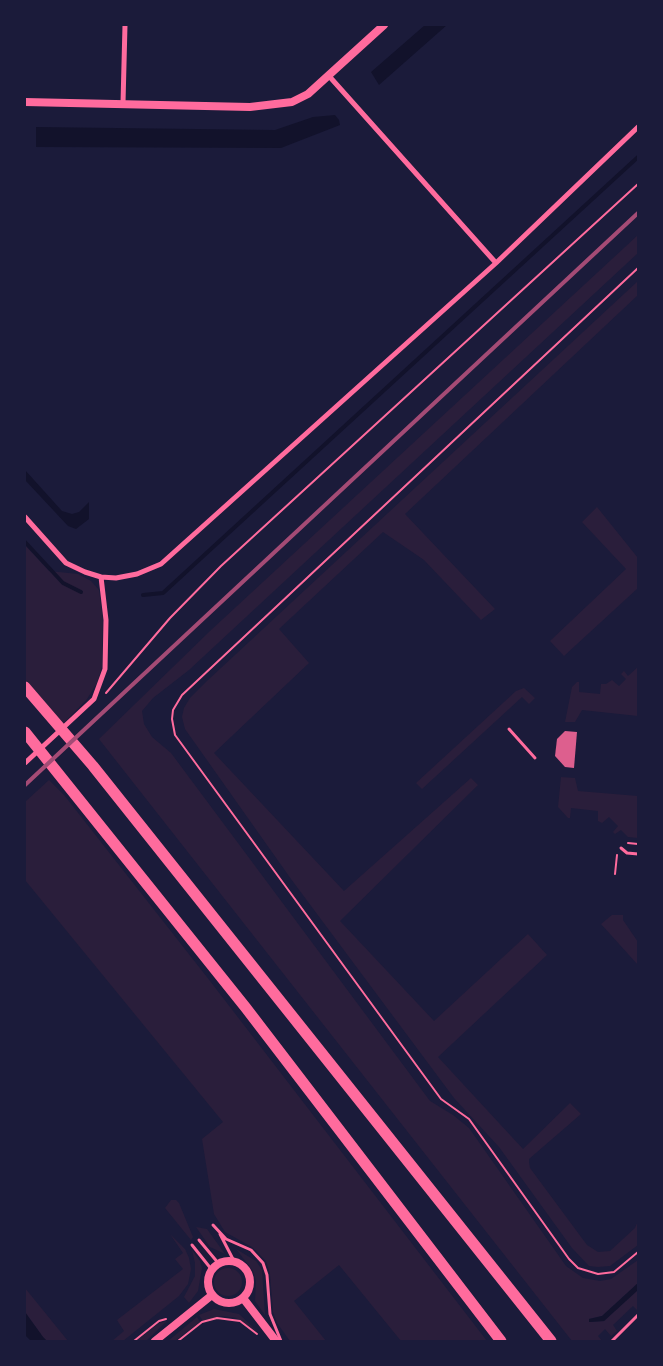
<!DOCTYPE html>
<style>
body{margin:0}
#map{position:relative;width:663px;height:1366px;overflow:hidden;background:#1b1b3a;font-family:"Source Sans 3",sans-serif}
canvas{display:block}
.frame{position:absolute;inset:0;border:26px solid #1b1b3a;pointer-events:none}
</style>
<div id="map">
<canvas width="663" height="1366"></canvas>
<div class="frame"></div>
</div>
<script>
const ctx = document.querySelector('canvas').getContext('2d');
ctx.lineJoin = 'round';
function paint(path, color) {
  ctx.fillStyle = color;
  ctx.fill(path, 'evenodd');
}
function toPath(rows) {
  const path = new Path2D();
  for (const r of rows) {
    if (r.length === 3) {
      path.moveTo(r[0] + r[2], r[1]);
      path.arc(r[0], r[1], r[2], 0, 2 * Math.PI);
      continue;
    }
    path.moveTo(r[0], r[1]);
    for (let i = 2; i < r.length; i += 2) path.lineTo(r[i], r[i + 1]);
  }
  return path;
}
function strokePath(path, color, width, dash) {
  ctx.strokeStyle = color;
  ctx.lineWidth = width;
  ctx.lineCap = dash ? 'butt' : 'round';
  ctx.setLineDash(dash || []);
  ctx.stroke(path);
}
paint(toPath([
 [638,235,638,253,189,670,153,698,142,711,144,724,152,737,171,753,430,1101,453,1115,469,1128,566,1266,583,1278,600,1281,611,1279,638,1260,638,1283,602,1316,589,1319,589,1322,604,1321,638,1290,638,1311,633,1306,613,1325,617,1331,611,1336,605,1329,598,1336,602,1341,572,1341,99,739,210,631],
 [638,281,638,295,405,514,495,609,481,620,424,560,383,532,279,629,309,663,214,753,344,891,471,778,478,785,340,921,434,1021,528,934,547,955,438,1057,523,1149,570,1103,581,1114,529,1159,529,1162,530,1168,587,1245,598,1252,610,1251,635,1228,638,1221,638,1245,610,1266,598,1267,589,1266,572,1248,499,1147,454,1098,291,879,185,729,182,717,184,708,190,698,208,680],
 [597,507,638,558,638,588,564,656,550,641,626,569,582,522],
 [25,545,49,571,78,574,91,581,99,590,103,619,102,667,97,683,87,699,60,727,25,683],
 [638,667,638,716,582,710,575,722,565,722,572,687,577,682,579,682,579,692,600,694,601,684,606,684,612,680,619,686,626,679,621,674,624,671,628,676],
 [524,688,535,698,529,704,522,697,422,789,416,783,516,691],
 [561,777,575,778,578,791,638,796,638,838,628,837,621,830,615,834,613,832,618,826,609,817,602,823,598,821,598,811,571,808,570,818,568,818,558,807],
 [49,780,64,795,210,981,487,1341,401,1341,339,1265,294,1301,326,1341,290,1341,277,1323,273,1312,270,1274,266,1261,252,1247,225,1232,214,1214,202,1139,223,1122,25,880,25,802],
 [612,915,623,915,623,920,638,942,638,965,601,924],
 [171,1200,176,1200,179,1203,193,1237,191,1240,165,1208],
 [196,1227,207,1229,225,1254,210,1247],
 [170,1234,185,1249,189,1258,191,1269,188,1284,179,1296,123,1341,112,1341,124,1331,117,1320,183,1269,175,1259,183,1253],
 [236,1249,256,1261,262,1270,265,1315,255,1301,256,1281,253,1271],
 [192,1250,200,1261,202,1268,198,1291,189,1303,184,1297,195,1276,195,1263],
 [228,1282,14],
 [25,1288,68,1341,47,1341,43,1337,25,1312],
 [214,1309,239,1314,258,1332,236,1318,222,1316,203,1321,199,1315],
 [197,1317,200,1322,175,1341,168,1341],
 [167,1321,146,1341,136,1341,159,1323]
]), '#2a1e3b');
paint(toPath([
 [425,25,447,25,379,85,371,72],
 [335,115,339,120,340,125,281,148,36,147,36,127,275,130,313,117],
 [25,470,62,511,72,514,79,512,89,502,89,519,76,529,68,526,25,480],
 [638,1283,638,1290,604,1321,589,1322,589,1319,602,1316],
 [25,1312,43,1337,47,1341,31,1341,25,1335]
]), '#12122b');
strokePath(toPath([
 [25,542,63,583,81,592],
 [143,595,163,593,638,157]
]), '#12122b', 4);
paint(toPath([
 [565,731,577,732,574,768,565,767,555,756,557,739]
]), '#dd5f8e');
strokePath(toPath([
 [638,268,182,695,173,710,172,719,175,735,441,1099,469,1119,569,1259,578,1268,598,1274,614,1272,638,1252],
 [106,693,170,618,221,566,638,184],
 [628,843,638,844],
 [615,874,617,855],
 [134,1341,159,1321,166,1319],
 [178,1341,202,1322,217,1318,240,1321,257,1334]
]), '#ff6b9d', 2);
strokePath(toPath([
 [509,729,535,758],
 [621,848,627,853,638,854],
 [213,1225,226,1239,251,1250,263,1263,267,1275,270,1314,281,1341],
 [220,1234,235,1263],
 [199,1240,219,1264],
 [192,1245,212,1270],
 [612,1341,638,1315]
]), '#ff6b9d', 3);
strokePath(toPath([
 [329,76,496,263],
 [123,103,125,25],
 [25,517,66,563,85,572,101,577,116,578,137,574,161,564,496,263,638,127],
 [25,763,94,699,105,669,106,620,101,577]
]), '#ff6b9d', 5);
strokePath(toPath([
 [25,102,250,107,292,102,308,94,384,25],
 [229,1282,21],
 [243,1298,276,1341],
 [155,1341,212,1295]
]), '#ff6b9d', 8);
strokePath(toPath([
 [25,687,93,766,551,1341],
 [25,732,246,1008,501,1341]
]), '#ff6b9d', 11);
strokePath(toPath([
 [25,785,638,213]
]), '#a44b75', 4);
</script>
